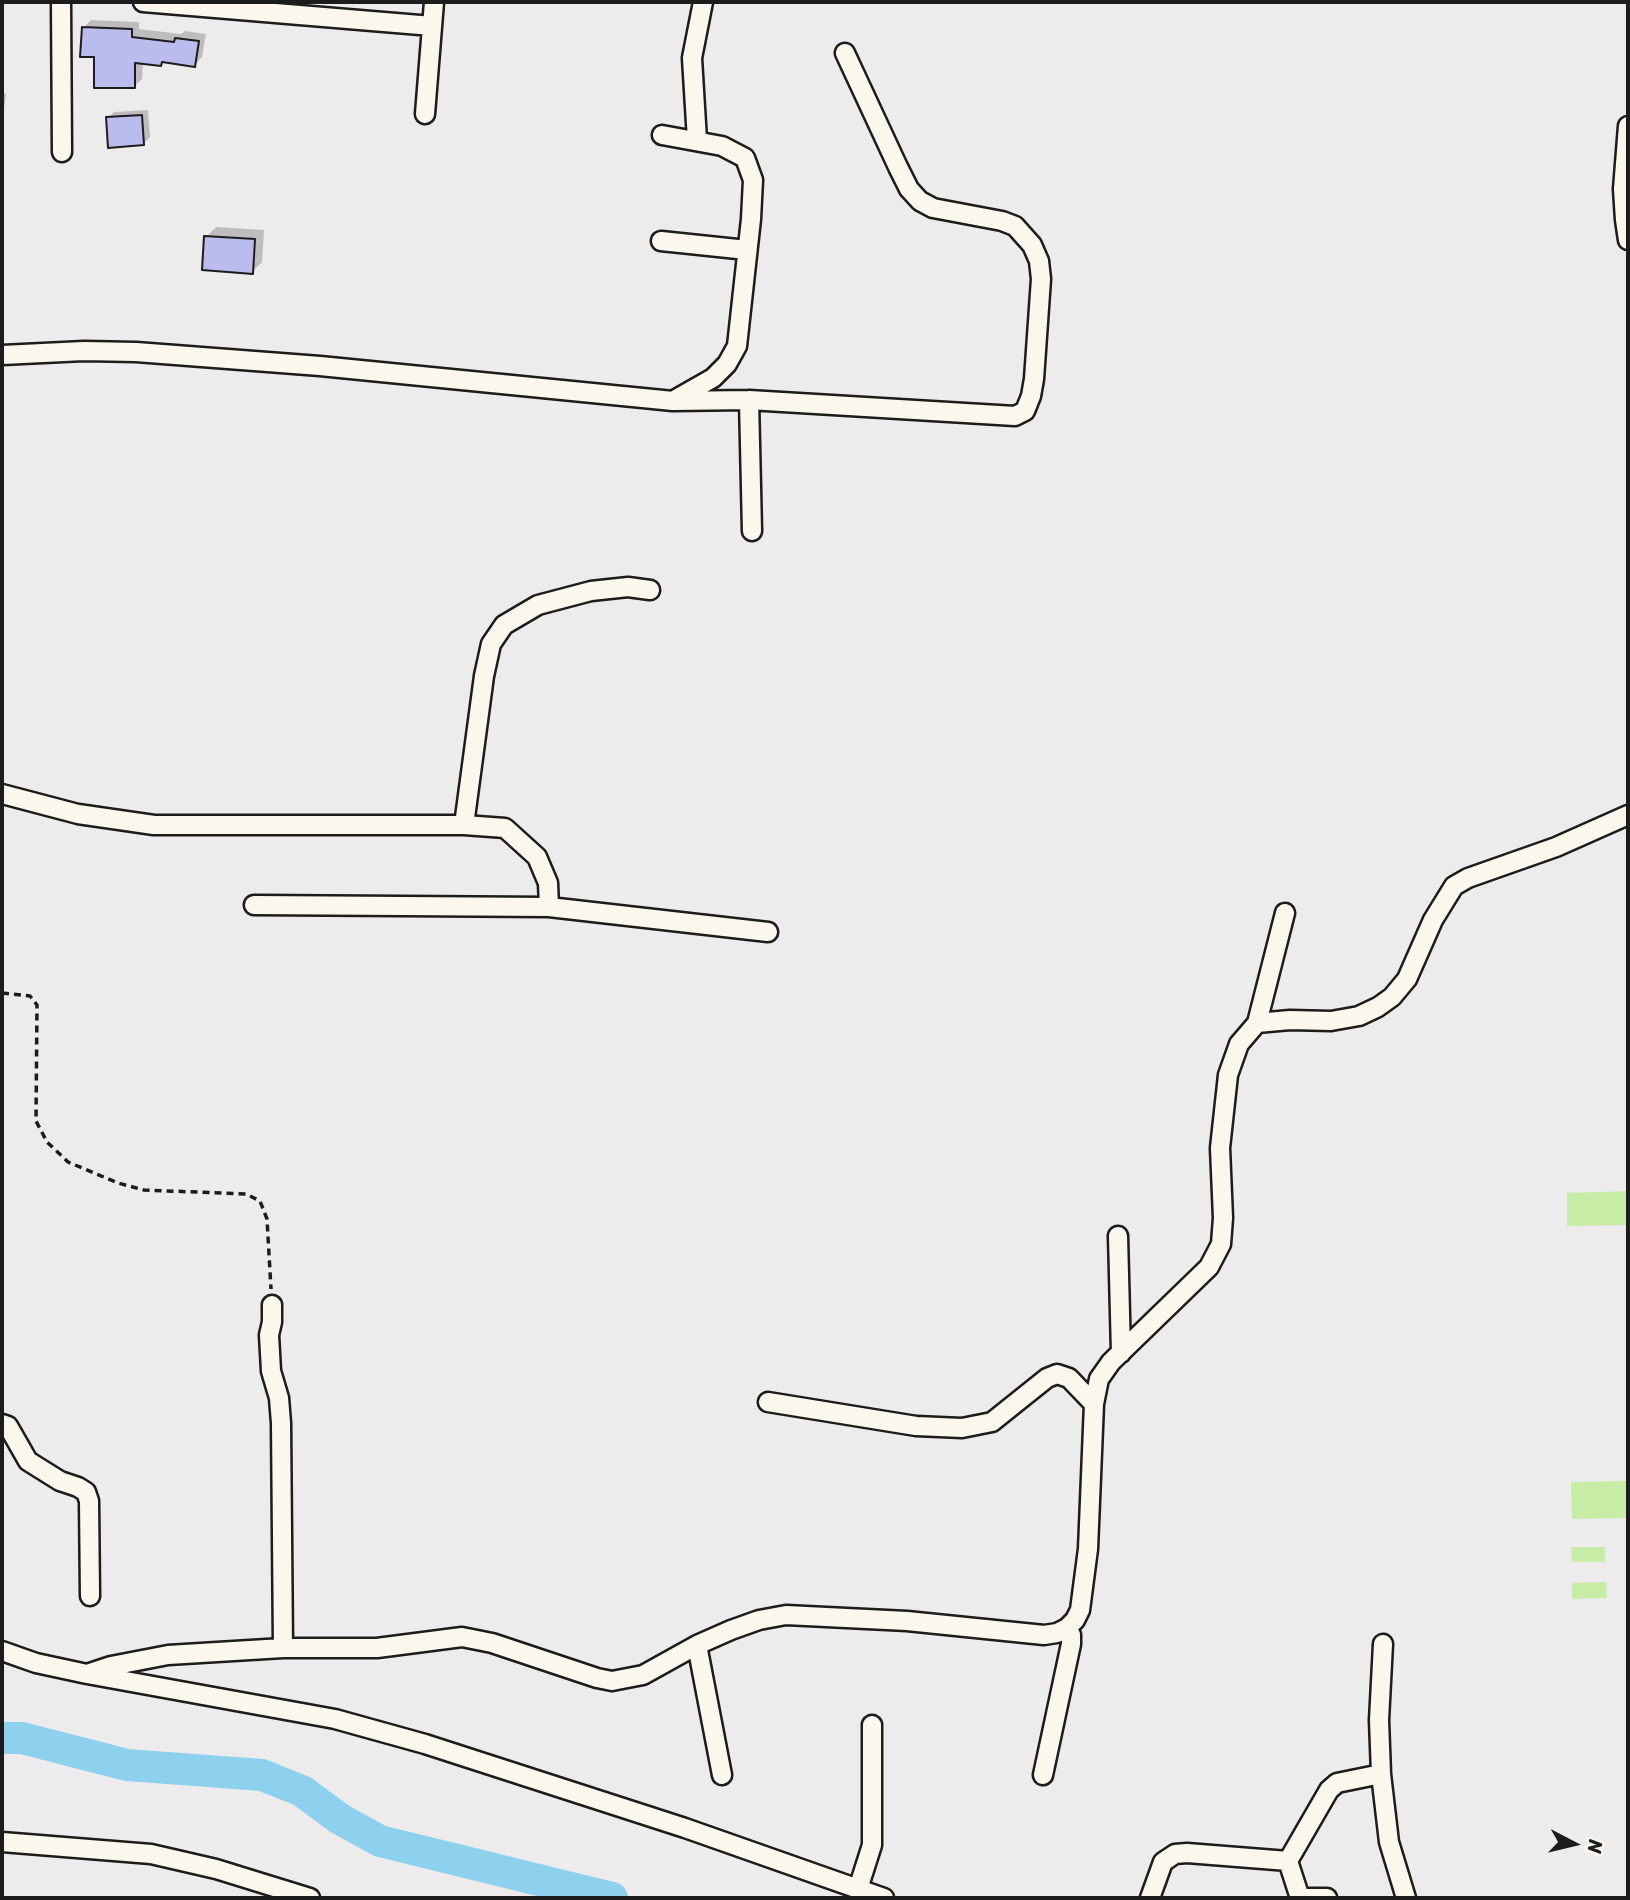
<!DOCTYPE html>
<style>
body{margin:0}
#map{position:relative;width:1630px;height:1900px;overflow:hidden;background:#eeebec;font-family:Sriracha,sans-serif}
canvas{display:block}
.frame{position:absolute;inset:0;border:4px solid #1c1c1c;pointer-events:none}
.north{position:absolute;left:1539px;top:1809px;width:70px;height:70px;-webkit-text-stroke:5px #fbf7ec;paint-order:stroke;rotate:97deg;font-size:19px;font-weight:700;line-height:28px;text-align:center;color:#1c1c1c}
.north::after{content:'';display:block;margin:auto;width:24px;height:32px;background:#1c1c1c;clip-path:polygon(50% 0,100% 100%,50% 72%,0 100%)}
</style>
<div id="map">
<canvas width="1630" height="1900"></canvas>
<div class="frame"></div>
<div class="north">N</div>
</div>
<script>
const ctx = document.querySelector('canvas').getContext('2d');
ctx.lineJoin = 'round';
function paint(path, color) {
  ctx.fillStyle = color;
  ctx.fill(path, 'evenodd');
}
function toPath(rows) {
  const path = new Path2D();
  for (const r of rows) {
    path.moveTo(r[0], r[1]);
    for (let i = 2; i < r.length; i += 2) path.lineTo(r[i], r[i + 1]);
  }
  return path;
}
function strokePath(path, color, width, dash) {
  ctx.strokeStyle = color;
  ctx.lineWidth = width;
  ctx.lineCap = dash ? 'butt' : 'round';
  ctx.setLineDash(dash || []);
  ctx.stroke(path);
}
paint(toPath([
 [1628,1191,1628,1225,1567,1226,1567,1193],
 [1628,1481,1628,1518,1572,1519,1571,1482],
 [1571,1547,1605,1547,1605,1562,1572,1562],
 [1606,1582,1607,1598,1572,1599,1572,1583]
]), '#c7eca6');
paint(toPath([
 [91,20,139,22,139,29,181,34,185,31,206,34,202,57,194,65,164,61,161,64,143,62,142,79,134,87,96,56,83,28],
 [2,93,6,94,2,123],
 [148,110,150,137,144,143,108,118,114,112],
 [216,227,264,230,262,262,252,272,206,237]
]), '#0003');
strokePath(toPath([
 [2,1738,22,1738,127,1765,262,1775,302,1791,340,1819,380,1841,612,1898]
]), '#8ed1ef', 32);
const building = toPath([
 [82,27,132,29,132,37,174,42,175,38,199,41,195,67,162,62,161,66,135,63,135,88,94,88,94,57,80,57,82,27],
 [142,115,144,145,108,148,106,117,142,115],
 [204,236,255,239,253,274,202,270,204,236]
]);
paint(building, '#bcbbed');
strokePath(building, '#1c1c1c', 2);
const minor = toPath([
 [61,2,62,152],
 [143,2,432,26],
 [425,114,434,2],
 [1628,126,1623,189,1625,220,1628,240],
 [662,135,722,146,745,158,753,180,751,219,737,346,727,364,713,378,676,399],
 [697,140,692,58,703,2],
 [661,241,747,250],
 [2,355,84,351,136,352,320,366,673,401,749,400,1015,416,1025,411,1031,396,1034,379,1041,279,1039,261,1032,245,1015,226,1002,221,933,208,920,201,909,189,898,167,845,53],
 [749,400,752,531],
 [2,794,78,814,154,825,464,825,505,828,537,857,548,883,549,907],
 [464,825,484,676,491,644,504,625,538,605,591,591,628,587,650,590],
 [254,905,549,907,768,932],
 [1257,1023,1290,1020,1331,1021,1359,1016,1378,1007,1392,997,1407,979,1433,920,1454,886,1468,878,1556,847,1628,815],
 [1118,1236,1121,1353],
 [272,1305,272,1322,269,1335,271,1371,279,1398,281,1423,283,1648],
 [768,1402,916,1426,962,1428,992,1422,1047,1378,1057,1374,1069,1378,1094,1404],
 [2,1424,8,1426,28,1461,60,1481,78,1487,86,1492,89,1501,90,1596],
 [1383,1644,1379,1720,1381,1774,1389,1842,1406,1898],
 [697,1645,722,1775],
 [2,1651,36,1663,87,1674,335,1719,425,1744,685,1828,884,1898],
 [87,1674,111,1666,168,1655,283,1648,377,1648,462,1637,492,1643,597,1678,612,1681,643,1675,697,1645,731,1630,759,1620,786,1615,907,1621,1044,1635,1057,1633,1067,1628,1075,1620,1080,1610,1088,1549,1094,1404,1099,1379,1111,1362,1209,1267,1221,1244,1223,1218,1220,1148,1228,1075,1239,1044,1257,1023,1285,913],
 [1043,1775,1071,1644,1071,1635,1067,1628],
 [2,1842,151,1854,216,1869,310,1898],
 [858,1889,872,1845,872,1725],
 [1150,1898,1163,1862,1175,1854,1187,1853,1288,1861],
 [1300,1898,1288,1861,1329,1790,1337,1783,1381,1774],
 [1300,1898,1327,1898]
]);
strokePath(minor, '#1c1c1c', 23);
strokePath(toPath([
 [2,993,30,996,37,1005,36,1121,47,1142,68,1162,118,1183,144,1190,246,1194,260,1201,267,1219,271,1289]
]), '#1c1c1c', 3.5, [7, 5]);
strokePath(minor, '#fbf7ec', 18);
</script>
